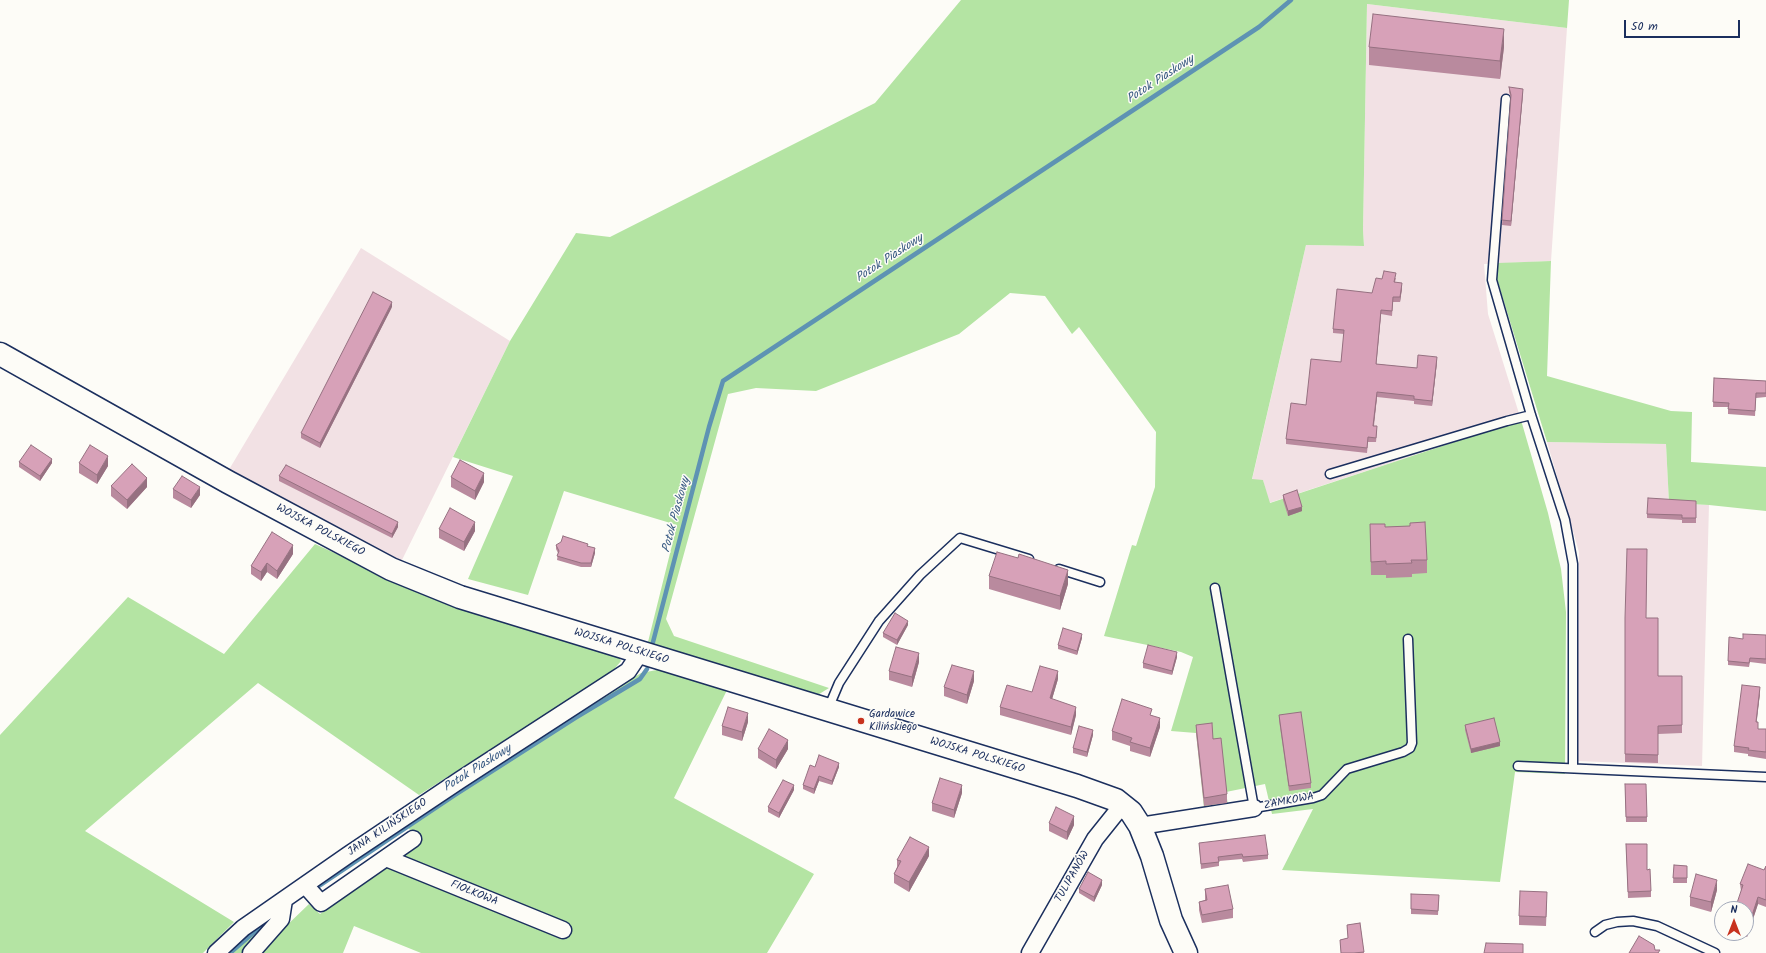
<!DOCTYPE html>
<meta charset="utf-8">
<style>
body{margin:0}
#map{position:relative;width:1766px;height:953px;overflow:hidden;background:#fdfcf7;font-family:Kalam,sans-serif}
canvas{display:block}
.north{position:absolute;left:1714px;top:901px;width:40px;height:40px;box-sizing:border-box;background:#fdfcf7;border:1px solid #a3aaba;border-radius:50%;rotate:0deg;font-size:11px;font-weight:700;line-height:16px;text-align:center;color:#1b2f5e}
.north::after{content:'';display:block;margin:auto;width:14px;height:18px;background:#c8321e;clip-path:polygon(50% 0,100% 100%,50% 72%,0 100%)}
.scale{position:absolute;left:1624px;top:20px;width:116px;height:18px;box-sizing:border-box;border:2px solid #1b2f5e;border-top:0;padding-left:5px;font-size:12px;line-height:14px;white-space:nowrap;color:#1b2f5e;-webkit-text-stroke:3px #fdfcf7;paint-order:stroke}
</style>
<div id="map">
<canvas width="1766" height="953"></canvas>
<div class="north">N</div>
<div class="scale">50 m</div>
</div>
<script>
const ctx = document.querySelector('canvas').getContext('2d');
ctx.lineJoin = 'round';
function paint(path, color) {
  ctx.fillStyle = color;
  ctx.fill(path, 'evenodd');
}
function toPath(rows) {
  const path = new Path2D();
  for (const r of rows) {
    path.moveTo(r[0], r[1]);
    for (let i = 2; i < r.length; i += 2) path.lineTo(r[i], r[i + 1]);
  }
  return path;
}
function strokePath(path, color, width, dash) {
  ctx.strokeStyle = color;
  ctx.lineWidth = width;
  ctx.lineCap = dash ? 'butt' : 'round';
  ctx.setLineDash(dash || []);
  ctx.stroke(path);
}
function label(font, color, halo, rows, align = 'center') {
  ctx.font = font + ' Kalam,sans-serif';
  ctx.lineWidth = 3;
  ctx.setLineDash([]);
  ctx.textBaseline = 'middle';
  ctx.strokeStyle = halo;
  ctx.fillStyle = color;
  for (const [text, x, y, turn = 0] of rows) {
    ctx.save();
    ctx.translate(x, y);
    ctx.rotate((+turn || 0) * Math.PI / 180);
    ctx.textAlign = isNaN(turn) ? turn : align;
    if (halo) ctx.strokeText(text, 0, 0);
    ctx.fillText(text, 0, 0);
    ctx.restore();
  }
}
paint(toPath([
 [1367,4,1567,28,1551,261,1484,264,1488,314,1521,420,1269,503,1263,480,1252,480,1306,245,1364,246,1363,230],
 [361,248,510,341,401,562,224,478],
 [1547,442,1666,444,1669,503,1709,505,1702,766,1577,761,1579,552]
]), '#f2e1e4');
paint(toPath([
 [961,0,1569,0,1567,28,1367,4,1363,230,1364,246,1306,245,1252,479,1263,480,1270,503,1521,420,1548,513,1561,569,1566,612,1565,774,1515,772,1500,882,1282,870,1313,809,1272,814,1265,784,1226,792,1228,805,1204,808,1196,733,1171,731,1193,657,1181,652,1104,636,1132,545,1136,546,1155,487,1156,432,1079,327,1072,334,1045,296,1010,293,959,334,816,391,756,388,728,394,666,619,674,636,829,688,816,696,647,646,677,525,564,491,528,595,468,579,513,476,453,457,510,341,576,233,610,237,875,103],
 [1551,261,1547,376,1671,411,1692,412,1691,462,1766,467,1766,511,1709,505,1669,503,1666,444,1547,442,1497,279,1498,263],
 [315,544,433,598,618,655,621,661,611,673,419,795,258,683,85,831,234,922,203,953,0,953,0,735,128,597,224,654],
 [662,669,728,688,674,798,814,874,767,953,421,953,354,926,343,953,258,953,309,904,320,914,403,857,404,851,419,841,405,824,466,782,641,673],
 [262,921,268,928,243,953,224,953]
]), '#b4e4a3');
strokePath(toPath([
 [653,642,709,427,723,381,1259,27,1291,0],
 [319,886,455,795,575,718,640,679,647,669],
 [230,953,260,927]
]), '#5e93b3', 4.5);
const lane = toPath([
 [1506,99,1492,280,1531,415,1565,520,1573,564,1573,768],
 [1330,474,1507,421,1531,415],
 [1059,569,1100,582],
 [1215,588,1254,808,1313,798,1322,795,1347,769,1403,752,1410,748,1412,743,1408,639],
 [828,709,839,683,879,621,920,575,960,538,1029,559],
 [1518,766,1766,777],
 [1595,932,1605,925,1617,922,1633,921,1657,926,1715,953]
]);
const street = toPath([
 [1140,826,1254,808],
 [386,858,563,930],
 [305,885,321,903,413,839],
 [216,953,243,928,348,855,460,780,628,671,640,653],
 [251,953,281,919,284,900],
 [1030,953,1095,839,1123,804]
]);
const secondary = toPath([
 [0,354,228,482,391,569,460,597,1077,786,1116,800,1131,812,1140,826,1152,856,1171,920,1186,953]
]);
strokePath(lane, '#1b2f5e', 11);
strokePath(street, '#1b2f5e', 19);
strokePath(secondary, '#1b2f5e', 25);
strokePath(lane, '#fdfcf7', 8);
strokePath(street, '#fdfcf7', 16);
strokePath(secondary, '#fdfcf7', 22);
paint(toPath([
 [1369,47,1504,47,1500,79,1369,65],
 [1509,87,1523,93,1511,226,1502,225,1511,98,1509,92],
 [1396,278,1395,282,1402,288,1400,302,1393,302,1392,316,1381,314,1376,364,1417,368,1437,362,1432,406,1414,404,1414,401,1377,397,1374,426,1377,431,1376,442,1368,442,1367,453,1286,444,1286,439,1306,405,1341,362,1344,334,1333,333,1333,329,1372,293,1382,279],
 [392,307,320,448,301,438,301,433],
 [1714,378,1766,381,1766,397,1756,398,1755,416,1728,414,1728,407,1713,407],
 [19,462,52,463,40,481,19,467],
 [79,463,108,466,97,484,79,473],
 [279,476,398,527,392,538,279,481],
 [451,477,484,482,475,500,451,487],
 [111,486,147,487,127,509,111,496],
 [173,489,200,495,191,508,173,498],
 [1283,495,1302,511,1288,516,1283,500],
 [1696,501,1696,523,1682,523,1682,520,1647,518,1647,514],
 [1370,524,1385,527,1427,560,1427,573,1412,574,1412,577,1386,578,1386,575,1371,575],
 [439,529,475,531,464,551,439,538],
 [556,545,588,546,595,553,591,567,581,567,557,560,558,553,556,549],
 [293,554,277,579,267,572,261,581,251,574,251,566],
 [1018,558,1068,584,1060,610,989,589,989,576],
 [1625,618,1646,618,1658,676,1682,676,1682,733,1658,734,1658,763,1625,762],
 [908,625,897,645,883,637,883,633],
 [1766,635,1766,664,1750,662,1749,667,1728,665,1728,661,1743,639],
 [1082,638,1077,655,1058,649,1058,645],
 [1177,657,1172,675,1143,668,1143,663],
 [919,662,912,687,889,680,889,671],
 [1058,679,1052,699,1076,715,1071,735,1000,715,1000,707,1032,692],
 [974,681,967,704,944,696,944,687],
 [1760,693,1756,722,1758,729,1766,729,1766,759,1748,756,1748,754,1734,752,1734,746],
 [1152,715,1160,727,1150,757,1130,751,1130,746,1112,740,1112,731],
 [1279,715,1311,783,1311,788,1289,791,1279,720],
 [748,722,742,741,722,735,722,726],
 [1196,725,1213,739,1227,794,1227,803,1204,806,1196,733],
 [1465,725,1500,746,1471,753,1465,730],
 [1093,735,1087,757,1073,753,1073,748],
 [758,749,788,749,776,769,758,758],
 [815,767,839,767,832,785,819,781,814,794,803,789,803,785],
 [1625,784,1647,817,1647,822,1626,822],
 [794,790,779,818,768,812,768,807],
 [962,793,954,818,932,811,932,803],
 [1049,823,1074,825,1067,840,1049,831],
 [1199,843,1268,855,1268,859,1243,862,1242,859,1219,861,1219,866,1201,869],
 [1626,844,1647,870,1651,891,1651,897,1628,898],
 [929,856,909,892,894,883,894,874,897,867,897,860],
 [1674,865,1687,866,1687,883,1673,883],
 [1766,866,1766,907,1758,904,1747,937,1732,933,1746,933,1746,909,1741,891,1740,884,1764,870],
 [1102,885,1094,902,1079,893,1079,889],
 [1205,889,1233,909,1233,918,1202,923,1199,910,1199,902,1205,900],
 [1717,890,1711,912,1690,906,1690,897],
 [1411,894,1439,895,1438,915,1411,914],
 [1547,901,1546,926,1519,925,1519,916],
 [1360,923,1364,953,1341,953,1340,940,1348,938,1347,925]
]), '#b98a9e');
paint(toPath([
 [1504,29,1504,47,1500,79,1500,61],
 [1523,89,1523,93,1511,226,1511,221],
 [1402,283,1402,288,1400,302,1400,297],
 [392,302,392,307,320,448,320,443],
 [1381,310,1381,314,1376,368,1376,364],
 [1437,357,1437,362,1432,406,1432,401],
 [1377,392,1377,397,1373,430,1373,426],
 [108,456,108,466,97,484,97,475],
 [52,459,52,463,40,481,40,476],
 [484,473,484,482,475,500,475,491],
 [147,478,147,487,127,509,127,500],
 [200,487,200,495,191,508,191,500],
 [1302,507,1302,511,1288,516,1288,511],
 [398,522,398,527,392,538,392,534],
 [475,522,475,531,464,551,464,542],
 [293,545,293,554,277,579,277,571],
 [595,548,595,553,591,567,591,563],
 [267,563,267,572,261,581,261,572],
 [1068,570,1068,584,1060,610,1060,596],
 [908,621,908,625,897,645,897,640],
 [1082,634,1082,638,1077,655,1077,651],
 [1177,652,1177,657,1172,675,1172,671],
 [919,653,919,662,912,687,912,677],
 [974,671,974,681,967,704,967,695],
 [1058,671,1058,679,1050,706,1050,698],
 [1760,687,1760,693,1756,728,1756,722],
 [1076,707,1076,715,1071,735,1071,727],
 [748,713,748,722,742,741,742,732],
 [1160,718,1160,727,1150,757,1150,748],
 [1093,730,1093,735,1087,757,1087,752],
 [788,740,788,749,776,769,776,760],
 [1500,742,1500,746,1471,753,1471,749],
 [839,763,839,767,832,785,832,781],
 [819,776,819,781,814,794,814,789],
 [794,785,794,790,779,818,779,813],
 [962,785,962,793,954,818,954,810],
 [1074,816,1074,825,1067,840,1067,832],
 [929,847,929,856,909,892,909,882],
 [1102,880,1102,885,1094,902,1094,897],
 [1717,880,1717,890,1711,912,1711,902],
 [1758,897,1758,904,1747,937,1747,931]
]), '#967181');
const building = toPath([
 [1373,14,1504,29,1500,61,1369,47,1373,14],
 [1509,87,1523,89,1511,221,1502,220,1511,95,1509,87],
 [1384,271,1396,273,1394,282,1402,283,1400,297,1393,297,1392,311,1381,310,1376,364,1417,368,1418,355,1437,357,1432,401,1414,399,1414,396,1377,392,1373,426,1377,426,1376,438,1368,437,1367,448,1286,439,1291,403,1306,405,1311,359,1341,362,1344,330,1333,329,1337,289,1372,293,1376,278,1382,279,1384,271],
 [373,292,392,302,320,443,301,433,373,292],
 [1714,378,1766,381,1766,393,1756,393,1755,411,1728,409,1729,403,1713,402,1714,378],
 [31,445,52,459,40,476,19,462,31,445],
 [90,445,108,456,97,475,79,463,90,445],
 [460,460,484,473,475,491,451,477,460,460],
 [132,464,147,478,127,500,111,486,132,464],
 [286,465,398,522,392,534,279,476,286,465],
 [182,476,200,487,191,500,173,489,182,476],
 [1297,490,1302,507,1288,511,1283,495,1297,490],
 [1648,498,1696,501,1696,518,1682,518,1682,515,1647,514,1648,498],
 [450,508,475,522,464,542,439,529,450,508],
 [1425,522,1427,560,1411,560,1412,563,1386,564,1386,561,1371,562,1370,524,1385,524,1385,527,1410,526,1410,523,1425,522],
 [272,532,293,545,277,571,267,563,261,572,251,566,272,532],
 [563,536,588,544,587,546,595,548,591,563,581,563,557,556,559,551,556,545,561,542,563,536],
 [1627,549,1647,549,1646,618,1658,618,1658,676,1682,676,1682,725,1658,726,1658,755,1625,754,1625,618,1627,549],
 [997,552,1018,558,1019,554,1068,570,1060,596,989,576,997,552],
 [895,613,908,621,897,640,883,633,895,613],
 [1063,628,1082,634,1077,651,1058,645,1063,628],
 [1743,634,1766,635,1766,659,1750,658,1749,663,1728,661,1729,637,1743,639,1743,634],
 [1148,645,1177,652,1172,671,1143,663,1148,645],
 [896,647,919,653,912,677,889,671,896,647],
 [952,665,974,671,967,695,944,687,952,665],
 [1040,666,1058,671,1050,698,1076,707,1071,727,1000,707,1007,685,1032,692,1040,666],
 [1742,685,1760,687,1756,722,1758,722,1758,729,1766,729,1766,752,1748,750,1749,748,1734,746,1742,685],
 [1122,699,1152,709,1150,715,1160,718,1150,748,1130,742,1132,738,1112,731,1122,699],
 [728,707,748,713,742,732,722,726,728,707],
 [1301,712,1311,783,1289,786,1279,715,1301,712],
 [1494,718,1500,742,1471,749,1465,725,1494,718],
 [1212,723,1213,739,1221,738,1227,794,1204,798,1196,725,1212,723],
 [1079,726,1093,730,1087,752,1073,748,1079,726],
 [769,729,788,740,776,760,758,749,769,729],
 [819,755,839,763,832,781,819,776,814,789,803,785,810,765,815,767,819,755],
 [940,778,962,785,954,810,932,803,940,778],
 [783,780,794,785,779,813,768,807,783,780],
 [1625,784,1646,784,1647,817,1626,817,1625,784],
 [1056,807,1074,816,1067,832,1049,823,1056,807],
 [1265,835,1268,855,1243,857,1242,854,1218,857,1219,862,1201,864,1199,843,1265,835],
 [910,837,929,847,909,882,894,874,901,861,897,860,910,837],
 [1626,844,1647,844,1647,870,1650,869,1651,891,1628,892,1626,844],
 [1748,864,1764,870,1766,866,1766,900,1758,897,1747,931,1746,930,1746,909,1735,909,1743,885,1740,884,1748,864],
 [1674,865,1687,866,1687,878,1673,878,1674,865],
 [1088,872,1102,880,1094,897,1079,889,1088,872],
 [1696,874,1717,880,1711,902,1690,897,1696,874],
 [1228,885,1233,909,1202,915,1199,902,1207,900,1205,889,1228,885],
 [1520,891,1547,892,1546,917,1519,916,1520,891],
 [1411,894,1439,895,1438,911,1411,909,1411,894],
 [1360,923,1364,952,1354,953,1341,953,1340,940,1348,938,1347,925,1360,923],
 [1639,936,1654,945,1655,950,1660,950,1658,953,1629,953,1639,936],
 [1486,943,1523,944,1523,953,1484,953,1486,943]
]);
paint(building, '#d7a1b8');
strokePath(building, '#967181', 1);
for (const [x, y, r, color] of [
 [861,721,4,"#c8321e"]
]) {
  const dot = new Path2D();
  dot.arc(x, y, r, 0, 2 * Math.PI);
  ctx.fillStyle = color;
  ctx.fill(dot);
  strokePath(dot, '#fdfcf7', 1.5);
}
label('11px', '#1b2f5e', '#fdfcf7', [
 ["WOJSKA POLSKIEGO",320,531,28],
 ["WOJSKA POLSKIEGO",621,647,17],
 ["WOJSKA POLSKIEGO",977,756,17],
 ["ZAMKOWA",1289,802,-11],
 ["JANA KILIŃSKIEGO",388,828,-34],
 ["TULIPANÓW",1073,877,-60],
 ["FIOŁKOWA",474,894,22]
]);
label('11px', '#1b2f5e', '#fdfcf7', [
 ["Gardawice",869,715],
 ["Kilińskiego",869,728]
], 'left');
label('italic 12px', '#375982', '#fdfcf7', [
 ["Potok Piaskowy",1161,80,-33],
 ["Potok Piaskowy",890,259,-33],
 ["Potok Piaskowy",677,515,-75],
 ["Potok Piaskowy",478,769,-32]
]);
</script>
